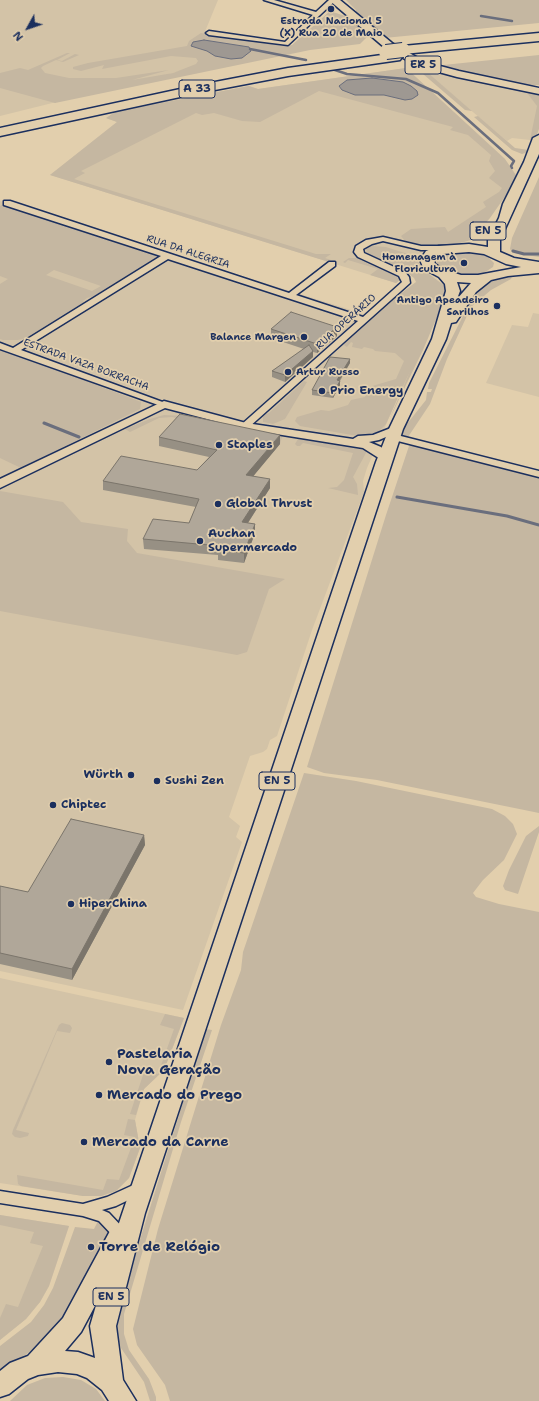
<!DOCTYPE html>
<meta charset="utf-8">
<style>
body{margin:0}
#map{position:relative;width:539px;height:1401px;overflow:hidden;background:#e2cfad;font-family:"Shantell Sans",sans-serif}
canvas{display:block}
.north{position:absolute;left:8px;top:8px;width:40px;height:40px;-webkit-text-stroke:3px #e2cfad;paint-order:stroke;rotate:230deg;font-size:11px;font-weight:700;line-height:16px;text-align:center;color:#1b2f5e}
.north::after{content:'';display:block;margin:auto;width:14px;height:18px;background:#1b2f5e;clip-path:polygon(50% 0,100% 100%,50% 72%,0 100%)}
</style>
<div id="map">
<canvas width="539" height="1401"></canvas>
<div class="north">N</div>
</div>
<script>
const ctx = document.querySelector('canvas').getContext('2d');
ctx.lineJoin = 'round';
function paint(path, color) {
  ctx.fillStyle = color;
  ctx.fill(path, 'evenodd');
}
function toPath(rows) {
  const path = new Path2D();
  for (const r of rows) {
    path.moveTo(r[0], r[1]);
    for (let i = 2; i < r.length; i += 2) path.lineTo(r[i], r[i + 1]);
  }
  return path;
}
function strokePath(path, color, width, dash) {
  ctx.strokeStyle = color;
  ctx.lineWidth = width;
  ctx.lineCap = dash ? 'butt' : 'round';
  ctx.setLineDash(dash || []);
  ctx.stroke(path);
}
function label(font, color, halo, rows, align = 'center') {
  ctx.font = font + ' "Shantell Sans",sans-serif';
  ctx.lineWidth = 3.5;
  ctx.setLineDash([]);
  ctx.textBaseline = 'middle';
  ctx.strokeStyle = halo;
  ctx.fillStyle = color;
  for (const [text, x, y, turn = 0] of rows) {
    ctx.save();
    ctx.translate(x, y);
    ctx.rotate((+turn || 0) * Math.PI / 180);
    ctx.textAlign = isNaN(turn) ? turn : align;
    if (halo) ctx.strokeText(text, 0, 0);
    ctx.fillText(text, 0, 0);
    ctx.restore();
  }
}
paint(toPath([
 [0,0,218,0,204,34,282,46,0,116],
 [406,68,505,159,503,190,478,234,466,241,430,250,396,283,50,175,117,122,106,118,152,104,249,86,258,89],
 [426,72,527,93,537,105,537,116,530,140,512,138,507,141],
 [0,201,361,313,378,324,428,329,367,468,363,481,364,492,312,630,277,736,270,740,267,749,263,752,250,756,229,817,240,826,236,837,242,842,183,1010,0,971],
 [533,313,539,314,539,397,486,383,512,325,528,327],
 [0,978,184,1018,164,1070,144,1089,135,1120,140,1148,129,1178,116,1191,101,1196,83,1196,0,1183],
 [0,1215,69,1226,49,1286,40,1302,26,1319,0,1340]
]), '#d3c3a7');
paint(toPath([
 [346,0,539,0,539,23,384,38,356,15,356,10],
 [330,11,345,16,368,36,360,44,310,50,55,103,0,88,0,73,20,68,28,70,67,53,70,53,57,60,62,61,75,54,79,55,63,62,56,60,43,66,41,68,45,73,69,78,116,78,169,70,132,80,173,73,196,64,198,61,196,58,171,56,102,69,104,65,81,71,73,69,73,67,88,63,187,46,189,41,201,33,283,46,292,45],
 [539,55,539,85,527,85,499,81,434,66],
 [406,68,505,159,518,178,490,218,471,240,457,244,425,246,406,242,401,236,411,229,426,228,445,227,448,232,486,207,483,202,499,192,502,188,489,178,495,171,489,161,491,155,468,135,450,130,453,127,319,91,260,122,242,121,214,113,202,115,196,113,81,171,85,173,74,179,316,254,331,254,325,258,331,260,329,262,50,175,117,122,106,118,115,112,249,86,258,89],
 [426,70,539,95,539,129,535,140,530,140,537,106,527,93,427,72,472,111,465,110,423,74],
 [478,116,515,148,529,150,528,152,522,154,512,150,474,117],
 [539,177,539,257,513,253,510,249,512,238],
 [5,203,156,253,158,257,94,296,87,298,83,301,84,302,26,338,18,340,3,340,0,339,0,284,8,279,0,276,0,206],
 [54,270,101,286,92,291,46,275],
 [372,246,386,247,414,256,425,271,445,286,445,298,423,350,389,420,410,371,386,424,381,429,376,433,365,436,352,435,300,426,295,421,297,417,321,410,329,411,348,405,351,400,365,397,369,387,396,379,404,361,395,353,375,351,373,349,364,347,362,349,352,347,353,343,351,342,347,347,344,345,345,341,383,307,416,282,414,278,405,271,367,254,366,248],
 [462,250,481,253,487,256,494,263,493,267,482,274,464,275,455,274,440,268,437,264,437,260,440,256,445,253],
 [349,258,356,258,396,276,400,280,396,283,370,275,378,269,348,260,345,263,343,262],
 [513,274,511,279,491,290,471,307,447,359,430,404,408,437,402,435,406,425,426,400,427,392,431,392,432,389,428,389,429,383,462,318,467,305,482,287,496,279],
 [0,348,141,402,140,409,21,468,0,458],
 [304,381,307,382,285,419,273,424,263,422,263,415,269,413],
 [164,415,184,416,247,431,282,437,280,444,172,417,159,418,130,432,125,429,150,419],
 [298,439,348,446,367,451,353,477,357,484,358,495,328,488,337,487,344,480,353,453,303,443,300,446,297,446,295,444],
 [412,444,539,476,539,813,377,780,324,773,307,767,386,515,409,446],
 [0,491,63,502,81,522,128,529,127,541,137,553,285,579,269,589,247,652,237,655,0,611],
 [304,773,356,781,492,809,505,816,513,824,517,834,504,860,483,880,473,893,476,897,499,904,539,912,539,1401,170,1401,165,1385,137,1345,133,1329,158,1229,221,1025,241,970,243,952],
 [539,826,539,832,518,894,505,890,503,886,509,870,526,836],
 [165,1014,184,1018,164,1070,144,1089,136,1115,130,1114,144,1072,158,1074,174,1029,160,1025],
 [62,1023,70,1025,72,1028,70,1033,57,1031,16,1130,29,1133,28,1136,20,1138,15,1137,12,1134,13,1130,59,1025],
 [206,1029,212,1030,181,1122,124,1314,124,1334,129,1350,149,1379,156,1397,156,1401,150,1401,144,1382,121,1348,116,1333,117,1313],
 [128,1119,135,1120,140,1148,129,1178,116,1191,101,1196,83,1196,21,1186,18,1184,17,1175,103,1190,107,1179,119,1180,135,1137,124,1135],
 [0,1215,69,1226,49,1286,40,1302,26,1319,0,1340,0,1318,6,1304,18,1307,43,1246,30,1243,34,1232,0,1225],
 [98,1221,107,1230,110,1237,66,1322,44,1342,18,1360,0,1369,0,1346,31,1322,44,1305,53,1288,75,1227,94,1229],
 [63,1377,81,1380,96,1389,105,1401,10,1401,27,1385,45,1378]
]), '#c5b7a1');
const water = toPath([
 [204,40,249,47,251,51,242,58,231,59,215,56,207,51,191,46,193,42,204,40],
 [372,78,403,82,411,86,417,91,418,95,412,99,405,100,384,95,355,95,342,90,339,86,347,80,372,78]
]);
paint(water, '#9e9892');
strokePath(water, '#6a6e7d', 1);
strokePath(toPath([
 [481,16,512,21],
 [250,49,306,60],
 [332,69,347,74,406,79,438,93,514,161,511,166,512,168]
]), '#6a6e7d', 2.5);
strokePath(toPath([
 [513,251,524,254,539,254],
 [44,423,79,437],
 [397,497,507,516,539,525]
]), '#6a6e7d', 3);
const minor = toPath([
 [264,0,274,0,316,12,329,0,336,0,288,45,209,35,206,33,209,31,285,42,313,15,264,0],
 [4,201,10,201,289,293,329,262,335,262,335,266,296,295,363,317,402,282,399,276,358,257,354,252,356,246,366,240,383,237,421,246,447,246,451,248,447,250,421,250,383,241,372,244,363,249,364,253,405,272,409,277,410,283,248,428,245,429,240,426,242,424,358,321,168,259,21,350,168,404,167,406,161,406,0,349,0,343,13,348,161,256,4,205,4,201],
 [393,434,539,471,539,477,390,439,388,437,393,434],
 [142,1181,147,1183,149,1187,147,1191,116,1206,102,1210,109,1213,126,1231,128,1235,126,1239,121,1241,116,1239,99,1221,83,1216,0,1203,0,1191,83,1204,107,1197,142,1181]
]);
const tertiary = toPath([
 [164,401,246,423,353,439,358,436,373,435,396,426,402,429,400,431,379,440,369,442,381,447,389,455,391,458,389,461,385,462,363,448,245,429,165,408,0,488,0,479,164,401]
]);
const primary = toPath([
 [329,0,340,0,392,43,425,62,459,71,539,88,539,94,457,77,417,66,384,47,329,0],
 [539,135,539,154,500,240,500,252,514,258,539,262,539,273,508,276,491,280,476,292,456,322,451,323,446,339,403,429,145,1213,116,1326,123,1380,136,1401,109,1401,102,1390,87,1378,77,1374,58,1372,38,1375,28,1379,9,1394,0,1397,0,1371,10,1363,28,1356,63,1318,110,1231,117,1229,376,462,389,429,432,339,446,291,445,284,439,277,424,269,420,260,426,251,439,246,469,244,488,247,488,240,499,218,503,204,524,162,533,138,539,135],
 [469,252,484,254,506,264,521,267,478,275,461,275,442,269,435,264,434,260,442,254,469,252],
 [457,282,471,283,457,299,460,291,457,282],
 [97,1302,90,1326,95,1358,78,1352,65,1351,81,1332,97,1302]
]);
const motorway = toPath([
 [539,33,539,41,403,54,397,50,403,46,539,33],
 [396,53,400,54,402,57,400,60,288,76,194,94,0,136,0,128,194,86,288,68,396,53]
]);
strokePath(minor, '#1b2f5e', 3);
strokePath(tertiary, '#1b2f5e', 3);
strokePath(primary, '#1b2f5e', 3);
strokePath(motorway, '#1b2f5e', 3);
paint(minor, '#e2cfad');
paint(tertiary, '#e2cfad');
paint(primary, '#e2cfad');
paint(motorway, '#e2cfad');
const motorwayBridge = toPath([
 [386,52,403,50]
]);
strokePath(motorwayBridge, '#1b2f5e', 16, []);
strokePath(motorwayBridge, '#e2cfad', 14);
paint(toPath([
 [337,327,337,336,317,353,313,352,313,357,285,382,272,377,272,371,304,349,271,338,271,329],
 [350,359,350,363,340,381,340,385,333,398,312,395,312,390],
 [159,437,280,444,253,476,270,488,248,523,255,524,255,533,244,563,218,560,218,555,144,549,143,539,189,523,196,507,103,490,103,481,197,470,209,457,159,446],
 [144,835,145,845,72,980,0,964,0,886,28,892]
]), '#979084');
paint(toPath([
 [337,327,337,336,317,353,317,344],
 [313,351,313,357,285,382,285,375],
 [350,359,350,363,337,384,337,380],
 [340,381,340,385,333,398,333,393],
 [280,435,280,444,246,485,246,475],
 [270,479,270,488,242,532,242,522],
 [255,524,255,533,244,563,244,553],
 [144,835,145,845,72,980,72,969]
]), '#7b756b');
const building = toPath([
 [291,312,337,327,317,344,271,329,291,312],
 [309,345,313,351,285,375,272,371,309,345],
 [330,357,350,359,337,380,340,381,333,393,312,390,330,357],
 [180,414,280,435,246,475,270,479,242,522,255,524,244,553,218,550,220,546,143,539,153,519,189,523,199,499,103,481,121,456,197,470,217,450,159,437,180,414],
 [71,819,144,835,72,969,0,953,0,886,28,892,71,819]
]);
paint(building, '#b0a799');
strokePath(building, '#7b756b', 1);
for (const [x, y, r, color] of [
 [331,9,4,"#1b2f5e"],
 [464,263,4,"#1b2f5e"],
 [497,306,4,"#1b2f5e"],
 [304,337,4,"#1b2f5e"],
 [288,372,4,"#1b2f5e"],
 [322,391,4,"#1b2f5e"],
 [219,445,4,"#1b2f5e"],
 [218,504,4,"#1b2f5e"],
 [200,541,4,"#1b2f5e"],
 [131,775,4,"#1b2f5e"],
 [157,781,4,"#1b2f5e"],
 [53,805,4,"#1b2f5e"],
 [71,904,4,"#1b2f5e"],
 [109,1062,4,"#1b2f5e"],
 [99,1095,4,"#1b2f5e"],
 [84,1142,4,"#1b2f5e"],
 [91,1247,4,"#1b2f5e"]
]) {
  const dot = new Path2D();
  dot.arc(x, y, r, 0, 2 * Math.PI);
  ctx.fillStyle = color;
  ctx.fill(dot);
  strokePath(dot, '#e2cfad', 1.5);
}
label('bold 10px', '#1b2f5e', '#e2cfad', [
 ["Estrada Nacional 5",331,21,"center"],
 ["(X) Rua 20 de Maio",331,33,"center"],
 ["Homenagem à",456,257],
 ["Floricultura",456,269],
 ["Antigo Apeadeiro",489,300],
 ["Sarilhos",489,312],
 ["Balance Margen",296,337],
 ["Artur Russo",296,372,"left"]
], 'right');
label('10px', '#1b2f5e', '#e2cfad', [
 ["RUA DA ALEGRIA",188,252,18],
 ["RUA OPERÁRIO",346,322,-42],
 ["ESTRADA VAZA BORRACHA",86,365,20]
]);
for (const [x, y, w] of [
 [423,65,36],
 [197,89,36],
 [488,231,36],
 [277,781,36],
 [111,1297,36]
]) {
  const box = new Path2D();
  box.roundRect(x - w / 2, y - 9, w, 18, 3);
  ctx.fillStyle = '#e2cfad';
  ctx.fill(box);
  strokePath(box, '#1b2f5e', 1);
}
label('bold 11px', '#1b2f5e', null, [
 ["ER 5",423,65],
 ["A 33",197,89],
 ["EN 5",488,231],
 ["EN 5",277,781],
 ["EN 5",111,1297]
]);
label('bold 12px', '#1b2f5e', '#e2cfad', [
 ["Prio Energy",330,391],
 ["Staples",227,445],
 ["Global Thrust",226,504],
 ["Auchan",208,534],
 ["Supermercado",208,548],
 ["Würth",123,775,"right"],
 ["Sushi Zen",165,781],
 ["Chiptec",61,805],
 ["HiperChina",79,904]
], 'left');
label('bold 14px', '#1b2f5e', '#e2cfad', [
 ["Pastelaria",117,1054],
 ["Nova Geração",117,1070],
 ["Mercado do Prego",107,1095],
 ["Mercado da Carne",92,1142],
 ["Torre de Relógio",99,1247]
], 'left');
</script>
